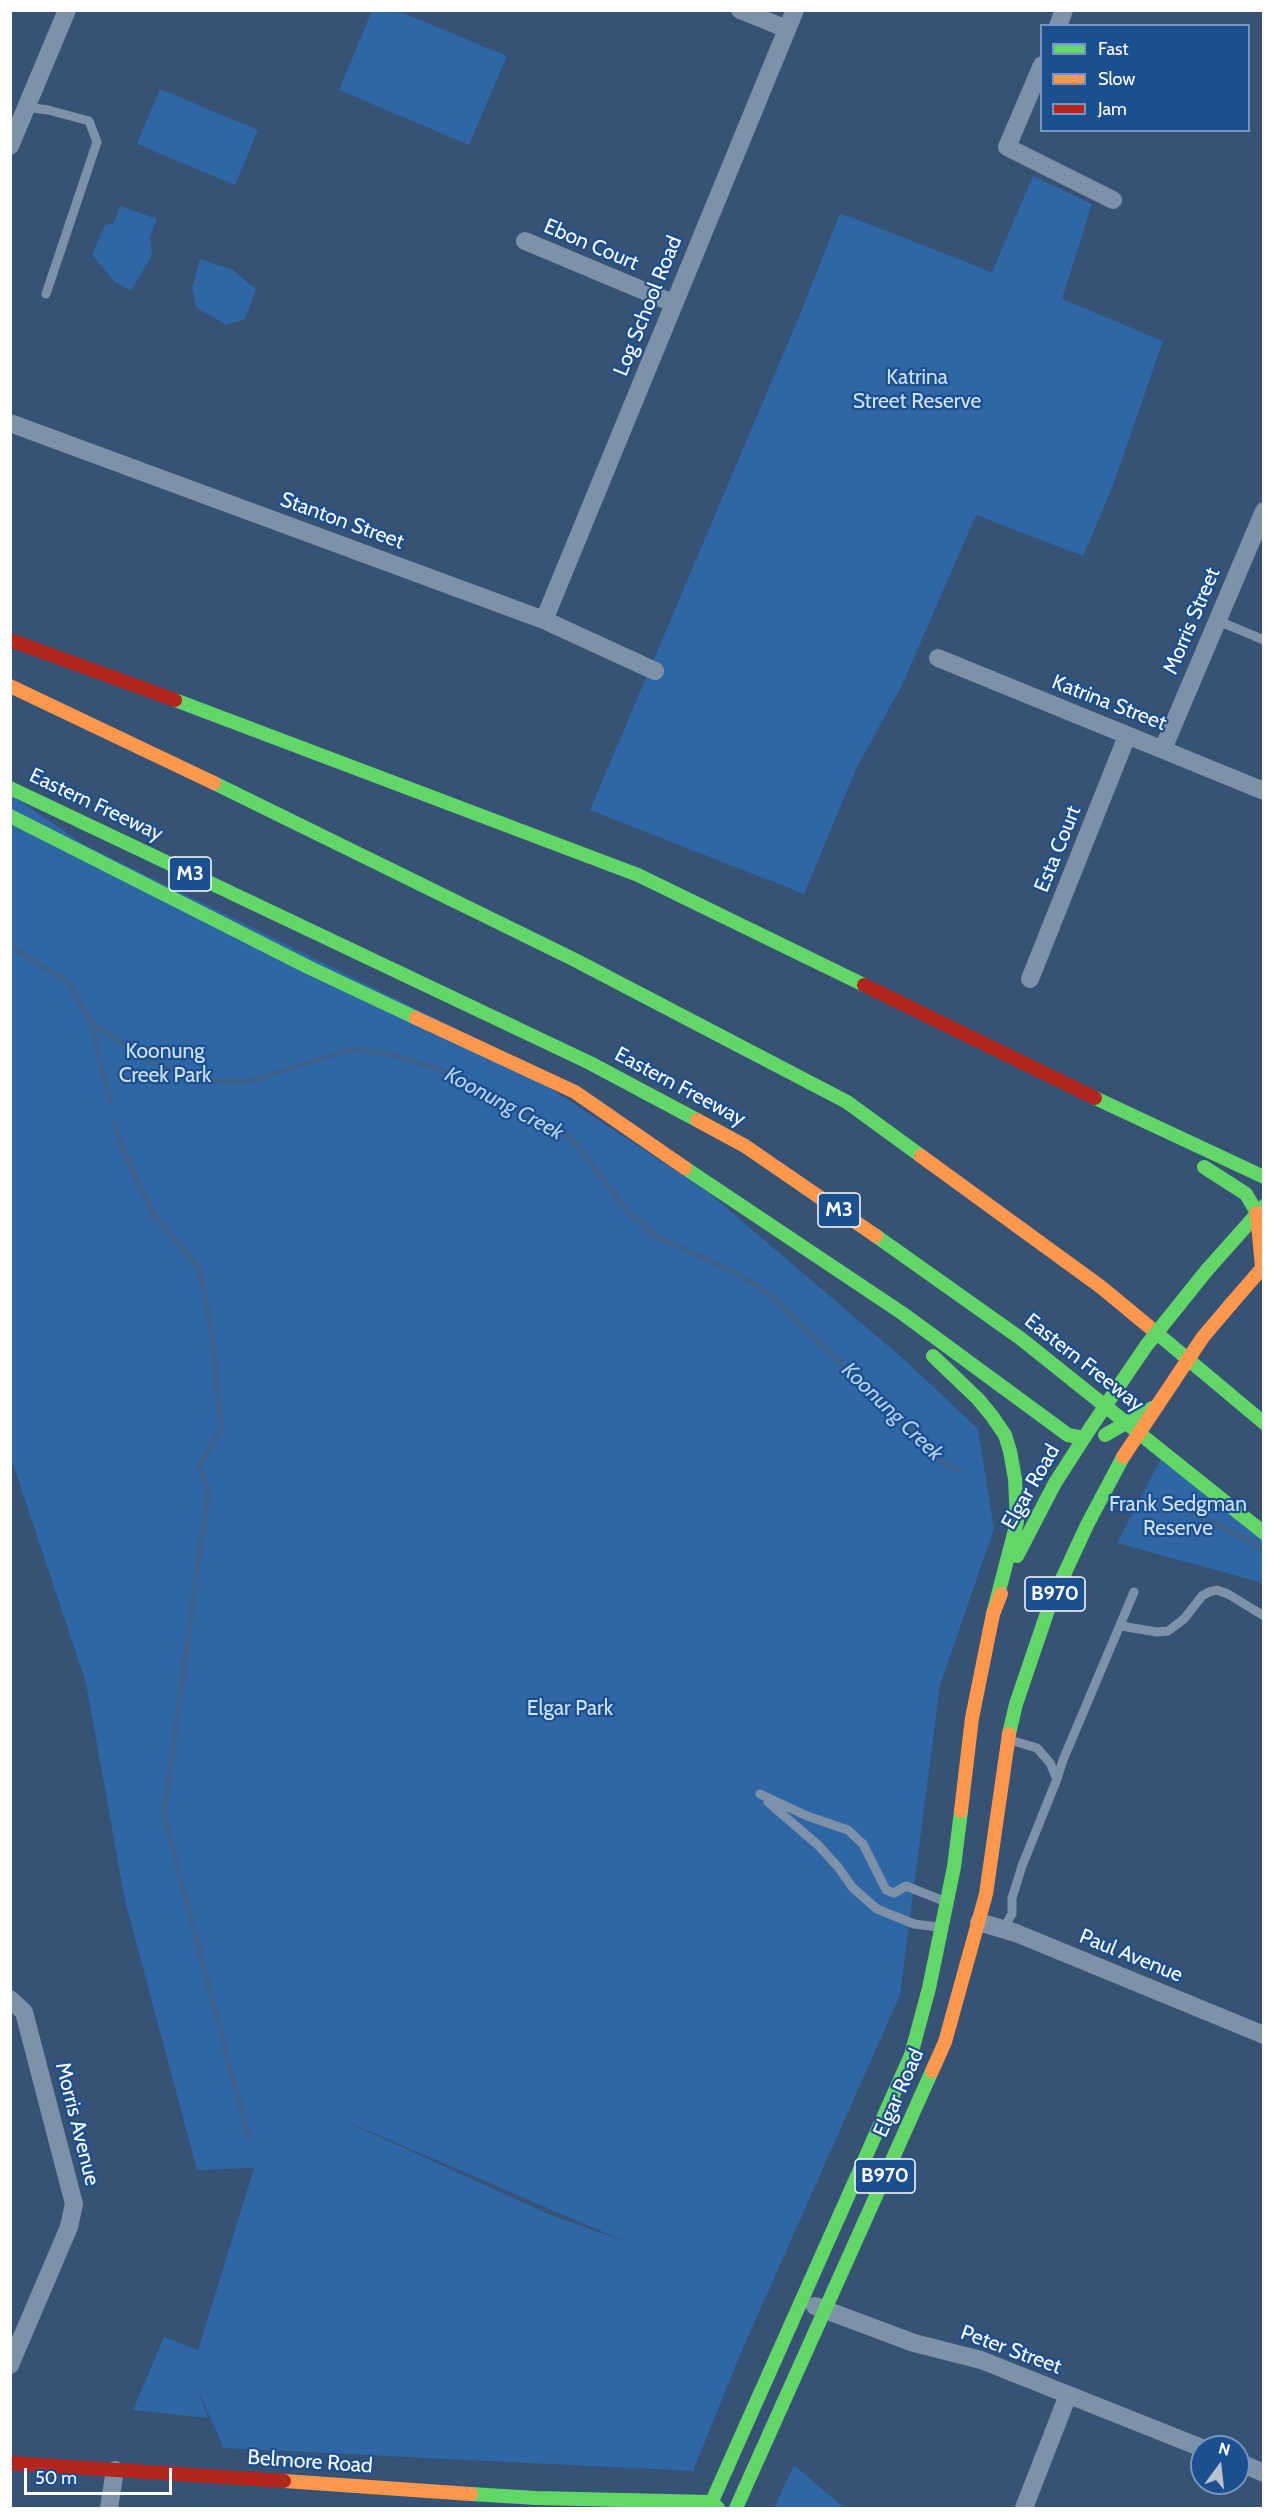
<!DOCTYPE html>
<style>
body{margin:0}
#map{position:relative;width:1274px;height:2519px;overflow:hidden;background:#365274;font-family:Cabin,sans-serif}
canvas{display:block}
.frame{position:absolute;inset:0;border:12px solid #fff;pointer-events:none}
.legend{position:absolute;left:1040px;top:24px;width:210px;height:108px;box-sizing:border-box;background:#1b4f8f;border:2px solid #7695bc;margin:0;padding:8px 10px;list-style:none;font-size:18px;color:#fff}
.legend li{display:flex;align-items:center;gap:12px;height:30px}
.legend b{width:30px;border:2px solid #7695bc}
.north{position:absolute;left:1190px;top:2435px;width:60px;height:60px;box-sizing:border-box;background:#1b4f8f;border:2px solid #7695bc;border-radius:50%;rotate:15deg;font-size:16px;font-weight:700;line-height:24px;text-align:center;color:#fff}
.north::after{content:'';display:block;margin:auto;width:21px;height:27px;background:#b9c2ce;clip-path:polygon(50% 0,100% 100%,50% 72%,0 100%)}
.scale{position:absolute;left:24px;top:2468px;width:148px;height:27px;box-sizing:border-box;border:3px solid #fff;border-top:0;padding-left:8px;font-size:18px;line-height:21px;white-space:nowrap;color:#fff;-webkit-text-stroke:4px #1b4f8f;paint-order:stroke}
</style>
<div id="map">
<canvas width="1274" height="2519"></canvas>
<div class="frame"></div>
<ul class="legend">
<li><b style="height:8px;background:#63d668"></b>Fast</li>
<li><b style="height:8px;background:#ff974d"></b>Slow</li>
<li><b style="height:8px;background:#b3261e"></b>Jam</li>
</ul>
<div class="north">N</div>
<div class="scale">50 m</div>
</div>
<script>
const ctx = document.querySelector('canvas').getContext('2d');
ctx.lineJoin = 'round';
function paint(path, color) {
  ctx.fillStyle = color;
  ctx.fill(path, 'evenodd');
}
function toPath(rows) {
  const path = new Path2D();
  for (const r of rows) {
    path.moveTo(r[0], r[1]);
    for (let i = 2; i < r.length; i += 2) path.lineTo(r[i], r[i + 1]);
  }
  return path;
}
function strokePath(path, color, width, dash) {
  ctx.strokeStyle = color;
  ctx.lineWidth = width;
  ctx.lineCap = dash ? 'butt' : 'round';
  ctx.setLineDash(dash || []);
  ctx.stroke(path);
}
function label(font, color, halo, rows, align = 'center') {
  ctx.font = font + ' Cabin,sans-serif';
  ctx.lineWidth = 4.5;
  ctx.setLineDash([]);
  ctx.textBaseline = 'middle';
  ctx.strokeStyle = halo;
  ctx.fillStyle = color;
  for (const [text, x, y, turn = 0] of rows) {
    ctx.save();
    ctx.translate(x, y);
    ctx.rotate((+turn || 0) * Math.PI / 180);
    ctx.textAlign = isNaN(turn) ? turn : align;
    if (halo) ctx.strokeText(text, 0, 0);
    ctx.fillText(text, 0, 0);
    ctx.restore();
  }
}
paint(toPath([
 [372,11,398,11,507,56,469,145,339,90],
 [160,89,258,130,235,185,137,144],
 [1033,176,1092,204,1062,299,1163,341,1112,488,1083,556,976,515,901,687,856,769,804,894,590,810,801,312,840,213,992,272],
 [120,206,157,219,150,237,152,255,131,291,115,282,92,255,105,225,114,223],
 [200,259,233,270,256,289,245,319,226,325,196,307,192,288],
 [10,794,83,844,469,1035,708,1192,908,1363,978,1429,994,1529,940,1685,900,1995,739,2357,693,2471,224,2448,198,2391,208,2418,133,2410,164,2337,198,2350,254,2168,197,2170,125,1901,86,1683,11,1458],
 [334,2116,626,2242,551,2215],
 [1164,1453,1263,1533,1263,1583,1117,1543],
 [794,2465,844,2508,774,2508]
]), '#2f66a5');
strokePath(toPath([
 [10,946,68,982,91,1022,149,1061,208,1081,250,1081,351,1049,389,1054,448,1072,499,1097,573,1140,628,1212,655,1236,735,1272,770,1295,948,1466,959,1470],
 [91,1022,110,1101],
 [115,1122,119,1141,154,1215,199,1268,212,1332,221,1430,199,1465,208,1491,164,1815,248,2136],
 [1181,1507,1252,1542,1264,1552]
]), '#3b618d', 6);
strokePath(toPath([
 [26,107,48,110,89,121,97,142,46,294],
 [1216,620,1264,640],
 [1121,1626,1157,1632,1168,1631,1184,1619,1202,1596,1209,1592,1217,1590,1228,1594,1264,1616],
 [1057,1779,1063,1760,1134,1592],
 [760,1794,807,1816,848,1830,863,1844,886,1890,894,1893,906,1886,944,1901],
 [768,1802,818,1845,838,1867,853,1888,877,1909,914,1924,938,1927],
 [1003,1929,1012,1914,1012,1898,1022,1866,1057,1779,1050,1763,1037,1748,1010,1740]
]), '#7d92a8', 9);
strokePath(toPath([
 [740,10,787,29],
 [1058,26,1064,10],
 [1042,65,1007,147,1113,200],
 [10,146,67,10],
 [525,241,673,303],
 [10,423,544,620,655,671],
 [544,620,795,10],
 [938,658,1264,791],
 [1163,749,1264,511],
 [1030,979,1127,736],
 [979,1922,1016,1933,1264,2035],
 [10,1999,24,2012,74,2204,69,2227,10,2365],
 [815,2306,914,2343,981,2360,1202,2448],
 [1238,2462,1264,2473],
 [109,2508,115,2470],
 [1024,2508,1068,2395]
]), '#7d92a8', 18);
strokePath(toPath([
 [175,700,638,875,864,985],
 [214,783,575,960,847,1102,921,1156],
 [10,788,590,1063,697,1120],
 [10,816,308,967,416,1018],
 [1095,1098,1264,1177],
 [1204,1167,1246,1194,1257,1213],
 [685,1168,902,1313,1068,1435,1084,1438],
 [876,1236,1020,1338,1264,1533],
 [1207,1270,1264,1206],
 [1153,1330,1264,1423],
 [933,1356,978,1399,992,1416,1005,1435,1010,1451,1015,1479,1017,1522,993,1614],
 [1017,1556,1055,1483,1091,1427],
 [1009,1734,1016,1704,1049,1607,1087,1525,1123,1457],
 [471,2494,536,2498,711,2502,718,2508],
 [709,2508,911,2055,929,1988,954,1867,961,1811],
 [736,2508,932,2071]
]), '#63d668', 14);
strokePath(toPath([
 [10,686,214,783],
 [416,1018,575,1092,685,1168],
 [697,1120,745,1146,876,1236],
 [921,1156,1101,1287,1153,1330],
 [1257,1213,1262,1267],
 [1231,1304,1264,1266],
 [961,1811,972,1718,993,1614,1001,1594],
 [932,2071,945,2042,986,1894,1009,1734],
 [284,2481,471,2494]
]), '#ff974d', 14);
strokePath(toPath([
 [10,640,175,700],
 [864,985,1095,1098],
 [10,2463,284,2481]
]), '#b3261e', 14);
strokePath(toPath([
 [1091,1427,1146,1346,1207,1270],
 [1105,1435,1152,1408]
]), '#63d668', 14);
strokePath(toPath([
 [1123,1457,1203,1337,1231,1304]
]), '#ff974d', 14);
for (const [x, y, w] of [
 [190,874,42],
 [839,1210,42],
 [1055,1594,60],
 [885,2176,60]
]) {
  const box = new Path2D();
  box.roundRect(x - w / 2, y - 17, w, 34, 4.5);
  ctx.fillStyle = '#1b4f8f';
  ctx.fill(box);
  strokePath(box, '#fff', 1.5);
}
label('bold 20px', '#fff', null, [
 ["M3",190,874],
 ["M3",839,1210],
 ["B970",1055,1594],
 ["B970",885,2176]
]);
label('21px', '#fff', '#1b4f8f', [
 ["Ebon Court",591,245,23],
 ["Log School Road",648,306,-68],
 ["Stanton Street",342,521,20],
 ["Morris Street",1192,621,-67],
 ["Katrina Street",1109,703,21],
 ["Eastern Freeway",96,805,25],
 ["Esta Court",1058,849,-68],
 ["Eastern Freeway",680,1087,28],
 ["Eastern Freeway",1084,1363,38],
 ["Elgar Road",1031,1487,-60],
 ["Paul Avenue",1131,1956,22],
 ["Elgar Road",899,2093,-66],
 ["Morris Avenue",77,2124,76],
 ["Peter Street",1011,2350,20],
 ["Belmore Road",310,2462,4]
]);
label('21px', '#cfe3fa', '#1b4f8f', [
 ["Katrina",917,378],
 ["Street Reserve",917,402],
 ["Koonung",165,1052],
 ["Creek Park",165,1076],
 ["Frank Sedgman",1178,1505],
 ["Reserve",1178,1529],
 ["Elgar Park",570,1709]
]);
label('italic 22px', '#b5d3f5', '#1b4f8f', [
 ["Koonung Creek",504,1104,28],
 ["Koonung Creek",892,1412,44]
]);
</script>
